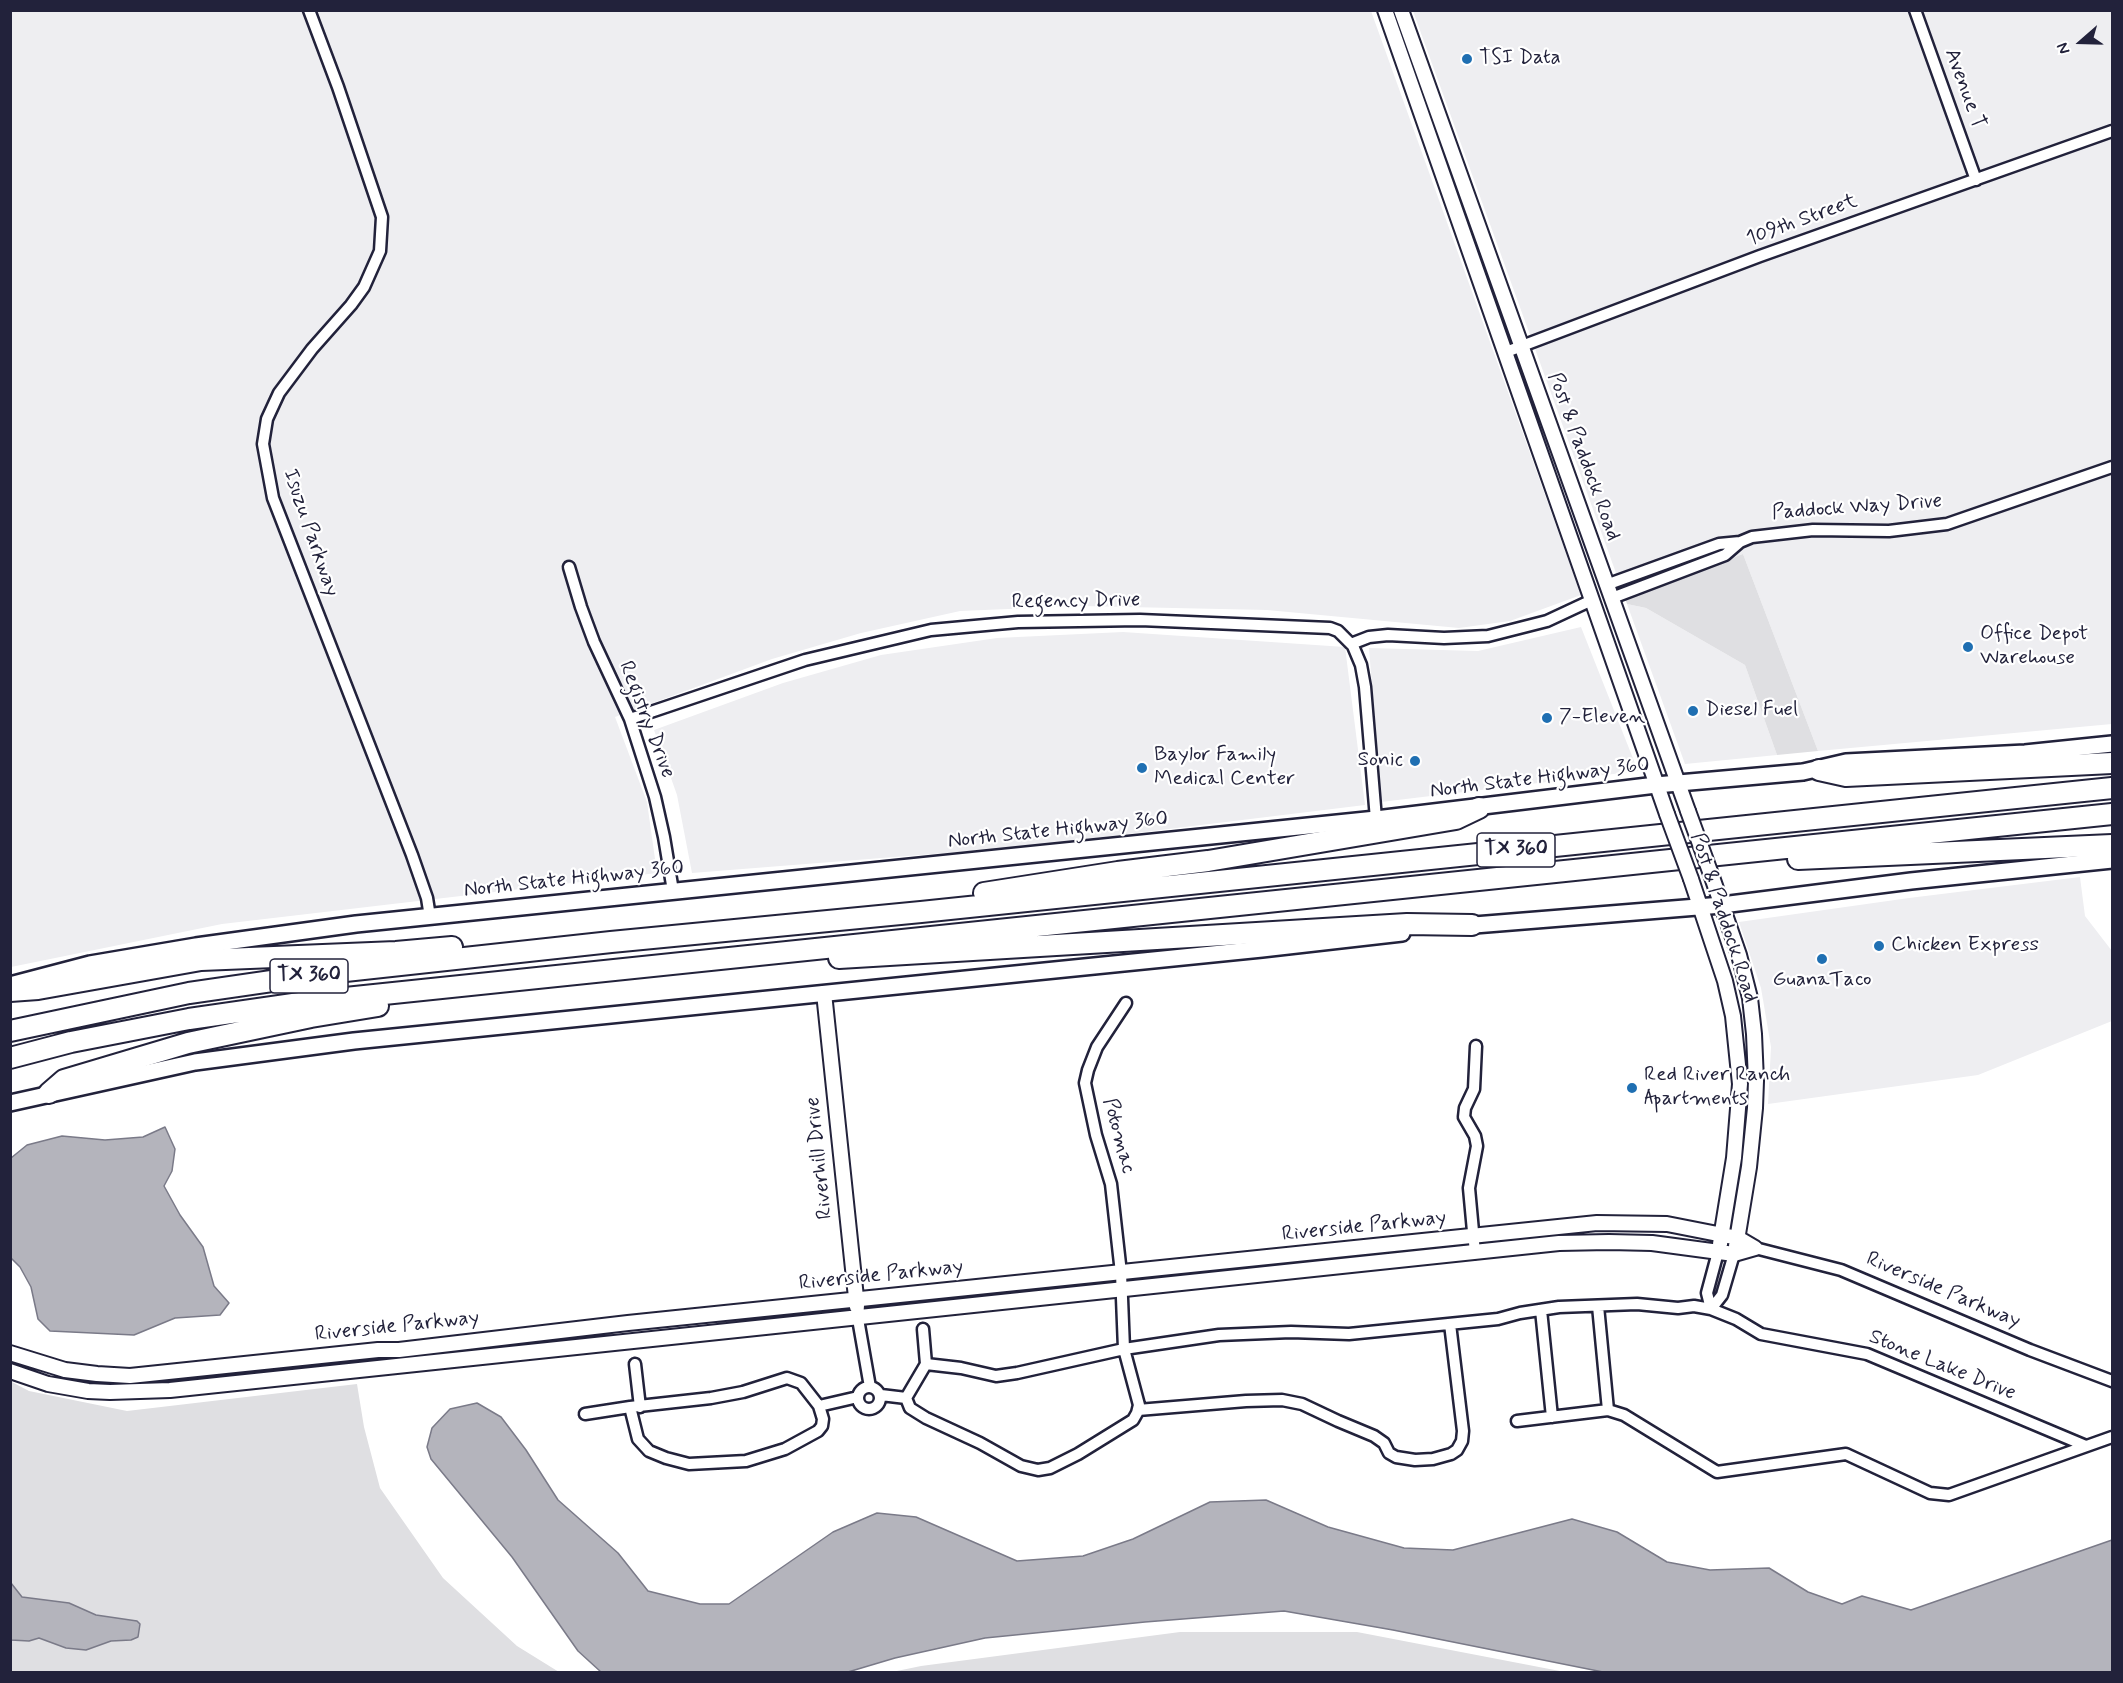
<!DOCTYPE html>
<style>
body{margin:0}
#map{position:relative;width:2123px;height:1683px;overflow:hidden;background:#fff;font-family:Mynerve,sans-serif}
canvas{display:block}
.frame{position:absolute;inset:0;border:12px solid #22223b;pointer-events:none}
.north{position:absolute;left:2051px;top:12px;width:60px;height:60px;-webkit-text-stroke:4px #fff;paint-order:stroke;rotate:250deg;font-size:16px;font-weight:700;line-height:24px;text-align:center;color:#22223b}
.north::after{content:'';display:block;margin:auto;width:21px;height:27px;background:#22223b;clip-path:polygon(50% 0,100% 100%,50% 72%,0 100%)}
</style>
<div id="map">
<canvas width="2123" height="1683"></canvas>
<div class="frame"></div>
<div class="north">N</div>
</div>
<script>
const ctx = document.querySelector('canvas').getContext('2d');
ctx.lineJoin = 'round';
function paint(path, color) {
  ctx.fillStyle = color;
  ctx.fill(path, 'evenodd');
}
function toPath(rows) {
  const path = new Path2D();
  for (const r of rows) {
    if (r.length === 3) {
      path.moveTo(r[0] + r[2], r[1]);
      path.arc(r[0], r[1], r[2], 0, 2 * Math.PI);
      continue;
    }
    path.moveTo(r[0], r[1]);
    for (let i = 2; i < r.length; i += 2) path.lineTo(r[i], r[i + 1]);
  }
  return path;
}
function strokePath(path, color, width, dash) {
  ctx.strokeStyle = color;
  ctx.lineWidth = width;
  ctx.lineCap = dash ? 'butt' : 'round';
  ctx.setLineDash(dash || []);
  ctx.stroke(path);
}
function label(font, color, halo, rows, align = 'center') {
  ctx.font = font + ' Mynerve,sans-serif';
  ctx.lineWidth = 4.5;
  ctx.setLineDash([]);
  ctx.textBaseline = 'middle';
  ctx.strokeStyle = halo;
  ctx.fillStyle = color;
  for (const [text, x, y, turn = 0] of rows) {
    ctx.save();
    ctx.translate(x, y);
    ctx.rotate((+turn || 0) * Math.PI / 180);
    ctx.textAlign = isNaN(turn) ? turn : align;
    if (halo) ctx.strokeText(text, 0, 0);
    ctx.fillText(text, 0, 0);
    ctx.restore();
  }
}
paint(toPath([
 [10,11,1371,11,1581,595,1510,621,1459,628,1267,610,1081,606,960,611,861,633,772,659,615,717,647,802,657,873,222,924,11,967],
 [1413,11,2112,11,2112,724,1818,751,1743,554,1625,598],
 [1627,604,1646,608,1745,665,1777,755,1685,764],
 [1581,627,1638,771,1381,802,1369,648,1478,651],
 [1123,632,1345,647,1365,805,1021,847,692,873,677,795,654,730,783,683,881,655,997,638],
 [2080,877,2085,916,2112,951,2112,1021,1978,1075,1768,1104,1771,1047,1761,988,1739,922,1909,898]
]), '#eeeef1');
paint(toPath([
 [1743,554,1818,751,1777,755,1745,665,1646,608,1627,604,1625,598],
 [10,1381,29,1391,127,1411,357,1384,364,1427,380,1488,443,1578,517,1646,559,1672,11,1672],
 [1180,1632,1357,1632,1565,1672,892,1672,921,1666]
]), '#dfdfe2');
const water = toPath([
 [165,1127,175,1149,172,1171,164,1186,180,1215,203,1247,214,1286,229,1303,220,1315,175,1318,134,1335,50,1331,38,1319,31,1287,20,1267,11,1258,11,1158,27,1145,62,1136,105,1140,143,1137,165,1127],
 [477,1403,501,1417,526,1450,558,1500,618,1553,648,1591,700,1604,729,1604,833,1532,877,1513,916,1517,1017,1561,1083,1556,1133,1539,1210,1502,1266,1500,1328,1527,1404,1548,1453,1550,1572,1519,1617,1532,1667,1562,1710,1570,1769,1568,1808,1592,1842,1604,1862,1596,1911,1610,2112,1540,2112,1672,1603,1672,1393,1630,1284,1611,1145,1622,985,1638,895,1658,848,1672,601,1672,578,1651,512,1557,431,1459,427,1447,432,1428,450,1409,477,1403],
 [11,1583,22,1597,69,1603,96,1615,137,1621,140,1624,138,1637,131,1640,111,1641,86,1650,66,1648,39,1638,29,1641,11,1640,11,1583]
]);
paint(water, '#b4b4bc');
strokePath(water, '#7a7a88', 1.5);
const minor = toPath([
 [309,10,338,87,382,217,380,251,364,287,351,305,312,349,279,393,267,419,263,444,273,498,412,855,427,898,430,917],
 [1915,10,1976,180],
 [1506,352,1760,256,2112,131],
 [569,567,581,607,594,642,630,719,655,797,664,837,673,891],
 [1606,585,1719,544,1740,542,1752,537,1813,530,1889,531,1947,524,2112,467],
 [1612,598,1725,555,1740,542],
 [1351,644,1369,637,1388,635,1444,638,1488,636,1547,621,1592,600],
 [630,719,805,660,931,630,1018,622,1140,620,1330,628,1338,631,1353,646,1361,665,1365,687,1376,819],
 [1755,1248,1841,1270,2030,1350,2112,1381],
 [1475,1253,1469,1188,1477,1146,1475,1136,1464,1117,1465,1108,1474,1089,1476,1046],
 [1598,1306,1608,1410],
 [1711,1309,1722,1295,1734,1254],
 [1711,1309,1707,1293,1718,1252],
 [1541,1310,1552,1417],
 [858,1319,870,1387],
 [635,1364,640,1407],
 [926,1364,961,1368,996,1376,1017,1373,1124,1349,1219,1335,1291,1332,1349,1334,1498,1319,1520,1313,1559,1307,1637,1304,1678,1308,1694,1306,1711,1309,1736,1319,1761,1334,1867,1354,2086,1446],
 [869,1398,11],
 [881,1395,906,1398,926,1364,923,1329],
 [906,1398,910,1408,926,1418,980,1443,1021,1466,1038,1470,1050,1468,1078,1454,1133,1420,1137,1413,1139,1405,1124,1349,1121,1273,1111,1184,1096,1135,1085,1083,1088,1070,1097,1047,1126,1003],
 [819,1406,858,1397],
 [1138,1410,1246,1401,1282,1400,1302,1404,1338,1421,1374,1436,1384,1443,1389,1453,1396,1457,1415,1460,1433,1459,1451,1454,1457,1450,1462,1441,1463,1431,1450,1324],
 [585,1414,630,1407,711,1398,743,1392,787,1378,801,1383,819,1406,823,1419,822,1426,818,1431,785,1449,746,1461,689,1464,666,1458,649,1451,638,1439,630,1407],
 [1517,1421,1608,1410,1624,1415,1717,1472,1846,1454,1930,1493,1949,1495,2112,1437]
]);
const tertiary = toPath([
 [1385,10,1667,814],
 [1401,10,1688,811],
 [1712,877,1739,955,1750,998,1754,1034,1756,1081,1755,1108,1749,1167,1736,1246],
 [1691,879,1725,981,1733,1016,1740,1084,1734,1158,1720,1244],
 [824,993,857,1307],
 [10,1353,65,1370,97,1374,130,1376,378,1350,399,1350,628,1323,1597,1223,1667,1224,1738,1238,1755,1248],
 [10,1371,48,1384,88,1391,110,1392,170,1390,1559,1243,1609,1242,1652,1243,1734,1254,1755,1248]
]);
const secondary = toPath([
 [1462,926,1722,905,1911,881,2112,860],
 [10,985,90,964,196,946,356,924,1376,819,1656,785,1803,772,1846,762,2025,753,2112,744],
 [10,1103,195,1062,354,1041,1262,949,1402,933]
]);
const motorway = toPath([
 [1819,770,1846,776,2112,763],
 [1798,859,2112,845],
 [984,893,1118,872,1208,861,1456,819,1479,808],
 [839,958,1407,924,1472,925],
 [10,991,38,989,201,960,396,952,452,947],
 [10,1031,189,993,327,973,611,942,921,912,2112,788],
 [10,1058,71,1042,189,1019,307,1002,2112,814],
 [49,1093,64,1080,188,1043,311,1017,378,1006]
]);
strokePath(minor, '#22223b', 15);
strokePath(tertiary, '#22223b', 18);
strokePath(secondary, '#22223b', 20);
strokePath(motorway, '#22223b', 24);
strokePath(minor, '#fff', 10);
strokePath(tertiary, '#fff', 14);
strokePath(secondary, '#fff', 15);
strokePath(motorway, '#fff', 20);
const tertiaryBridge = toPath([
 [1688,811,1712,877],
 [1667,814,1691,879]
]);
strokePath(tertiaryBridge, '#22223b', 18, []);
strokePath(tertiaryBridge, '#fff', 14);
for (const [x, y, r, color] of [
 [1467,59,6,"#1f6fb2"],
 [1968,647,6,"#1f6fb2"],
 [1693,711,6,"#1f6fb2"],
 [1547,718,6,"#1f6fb2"],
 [1415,761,6,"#1f6fb2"],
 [1142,768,6,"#1f6fb2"],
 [1879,946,6,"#1f6fb2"],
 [1822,959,6,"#1f6fb2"],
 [1632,1088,6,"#1f6fb2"]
]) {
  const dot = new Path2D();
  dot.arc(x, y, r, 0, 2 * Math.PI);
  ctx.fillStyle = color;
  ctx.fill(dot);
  strokePath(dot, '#fff', 2);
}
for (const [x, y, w] of [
 [1516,850,78],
 [309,976,78]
]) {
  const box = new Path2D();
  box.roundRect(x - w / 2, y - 17, w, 34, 4.5);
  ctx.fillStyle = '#fff';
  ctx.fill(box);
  strokePath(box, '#22223b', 1.5);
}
label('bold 20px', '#22223b', null, [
 ["TX 360",1516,850],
 ["TX 360",309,976]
]);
label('21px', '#22223b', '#fff', [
 ["TSI Data",1479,59],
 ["Office Depot",1980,635],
 ["Warehouse",1980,659],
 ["Diesel Fuel",1705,711],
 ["7-Eleven",1559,718],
 ["Baylor Family",1154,756],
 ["Medical Center",1154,780],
 ["Sonic",1403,761,"right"],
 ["Chicken Express",1891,946],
 ["GuanaTaco",1822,981,"center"],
 ["Red River Ranch",1644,1076],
 ["Apartments",1644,1100]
], 'left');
label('21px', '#22223b', '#fff', [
 ["Avenue T",1964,89,70],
 ["109th Street",1802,221,-20],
 ["Post & Paddock Road",1583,457,70],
 ["Paddock Way Drive",1857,508,-4],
 ["Isuzu Parkway",310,533,71],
 ["Regency Drive",1076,602,-1],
 ["Registry Drive",646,720,69],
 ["North State Highway 360",1540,779,-7],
 ["North State Highway 360",1058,831,-6],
 ["North State Highway 360",574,880,-6],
 ["Post & Paddock Road",1723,918,72],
 ["Potomac",1118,1136,75],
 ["Riverhill Drive",820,1158,-96],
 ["Riverside Parkway",1364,1227,-6],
 ["Riverside Parkway",881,1276,-6],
 ["Riverside Parkway",1943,1291,23],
 ["Riverside Parkway",397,1327,-6],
 ["Stone Lake Drive",1942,1366,22]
]);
</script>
